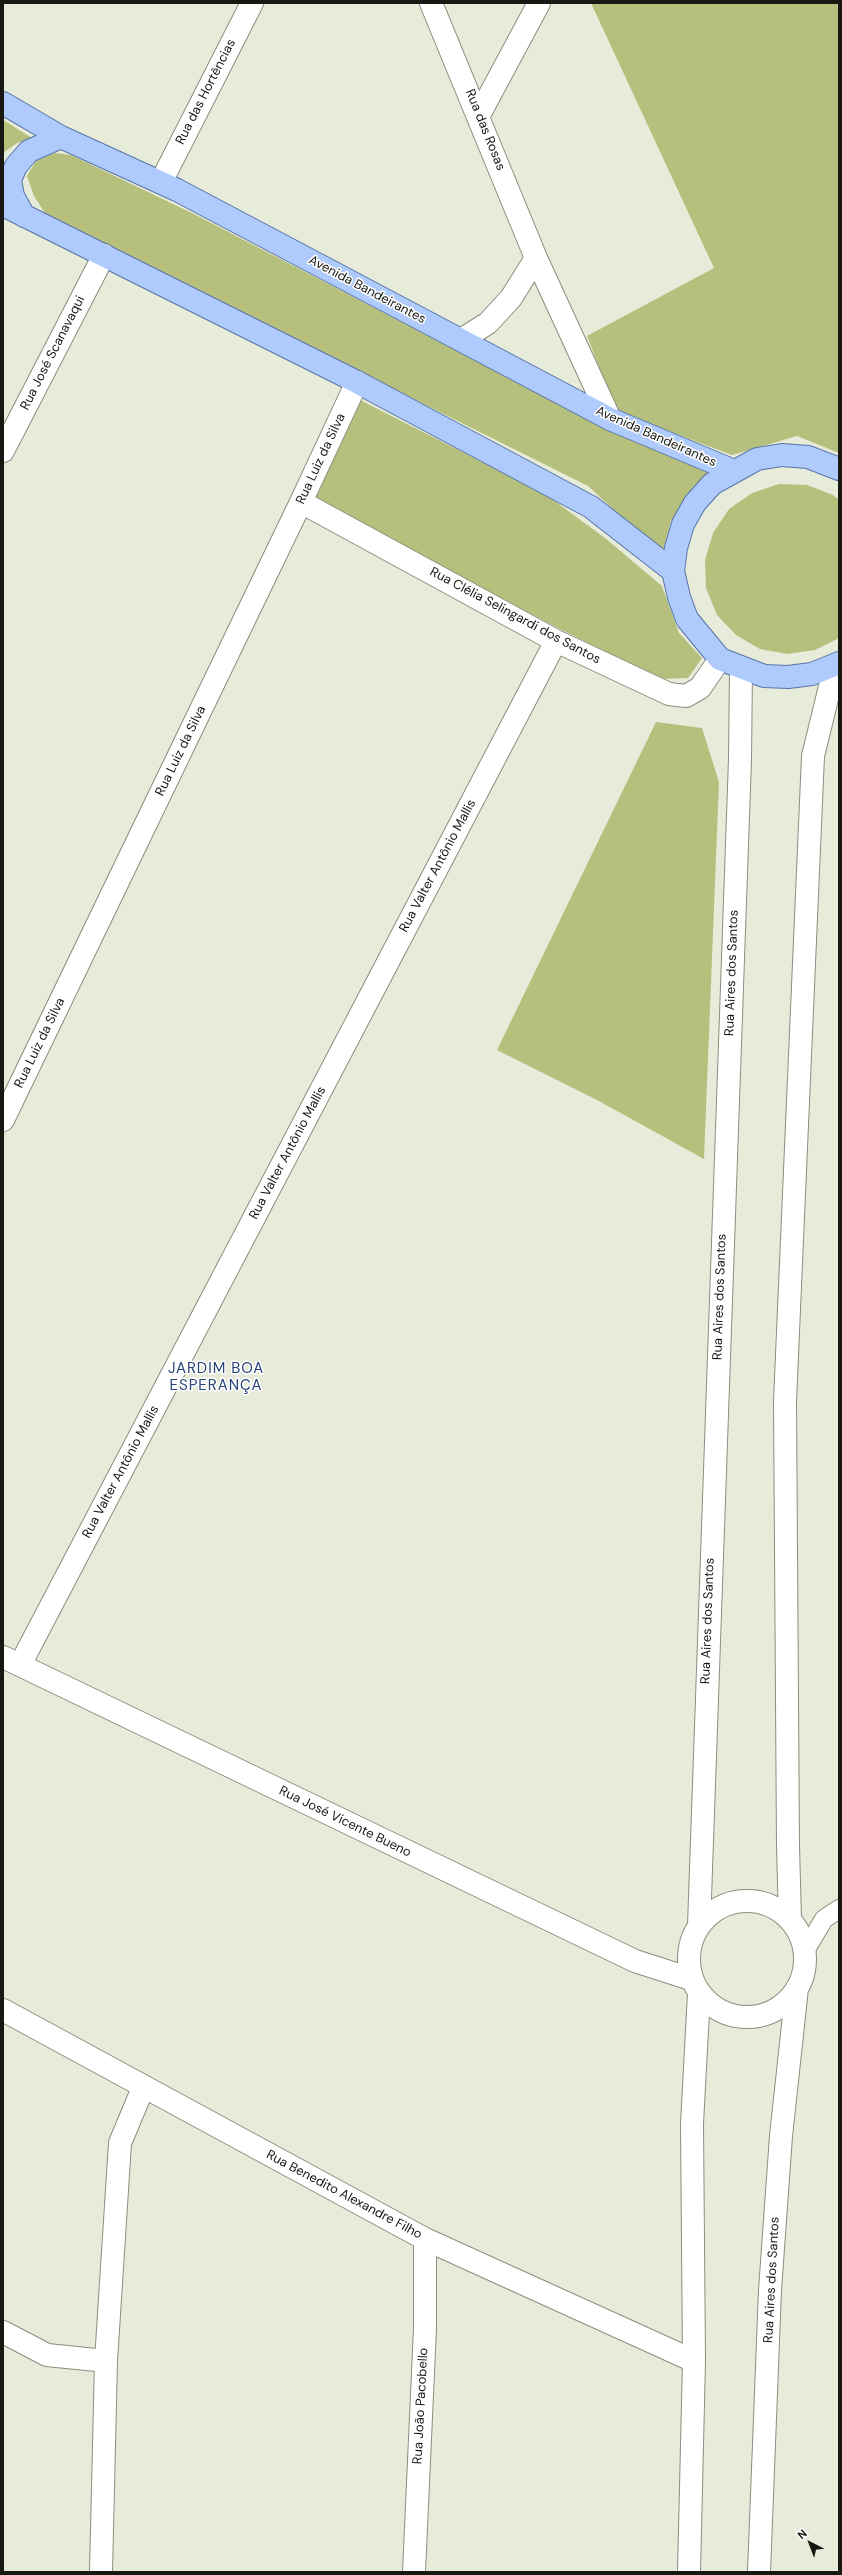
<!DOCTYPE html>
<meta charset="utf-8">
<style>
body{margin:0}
#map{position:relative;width:842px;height:2575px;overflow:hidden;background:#e7ebd9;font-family:"DM Sans",sans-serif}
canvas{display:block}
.frame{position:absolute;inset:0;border:4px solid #171812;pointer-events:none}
.north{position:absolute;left:790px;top:2523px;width:40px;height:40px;-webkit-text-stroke:3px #fff;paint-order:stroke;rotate:318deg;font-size:11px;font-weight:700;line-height:16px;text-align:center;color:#171812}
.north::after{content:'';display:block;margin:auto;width:14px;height:18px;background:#171812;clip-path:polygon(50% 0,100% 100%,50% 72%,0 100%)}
</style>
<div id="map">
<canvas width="842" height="2575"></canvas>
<div class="frame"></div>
<div class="north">N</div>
</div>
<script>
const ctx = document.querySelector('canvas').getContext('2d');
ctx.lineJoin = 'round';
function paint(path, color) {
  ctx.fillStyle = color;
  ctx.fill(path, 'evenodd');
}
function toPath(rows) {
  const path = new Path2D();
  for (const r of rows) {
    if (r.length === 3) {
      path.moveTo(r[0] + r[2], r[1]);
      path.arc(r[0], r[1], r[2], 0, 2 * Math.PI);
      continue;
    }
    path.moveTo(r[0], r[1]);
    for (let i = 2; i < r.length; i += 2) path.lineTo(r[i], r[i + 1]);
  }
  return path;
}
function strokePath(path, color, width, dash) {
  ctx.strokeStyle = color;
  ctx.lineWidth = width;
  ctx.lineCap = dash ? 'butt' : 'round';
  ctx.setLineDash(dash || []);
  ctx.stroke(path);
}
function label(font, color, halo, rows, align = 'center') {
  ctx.font = font + ' "DM Sans",sans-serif';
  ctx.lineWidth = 3;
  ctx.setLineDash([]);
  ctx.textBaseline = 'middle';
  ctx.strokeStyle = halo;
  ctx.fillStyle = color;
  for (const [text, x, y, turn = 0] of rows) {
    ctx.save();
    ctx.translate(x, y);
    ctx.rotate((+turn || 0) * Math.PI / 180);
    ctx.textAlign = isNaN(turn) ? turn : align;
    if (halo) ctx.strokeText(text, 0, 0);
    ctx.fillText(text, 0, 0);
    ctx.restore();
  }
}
paint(toPath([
 [591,3,839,3,839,453,797,436,732,455,642,421,615,408,587,336,714,268],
 [3,120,32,138,17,143,3,153],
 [55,153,71,155,196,215,618,435,711,473,696,485,671,521,662,554,588,486,47,216,34,196,27,176,36,161],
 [360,400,545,494,605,538,662,586,679,633,702,658,688,678,661,679,556,627,314,498],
 [779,484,807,485,833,495,839,500,839,638,815,650,787,654,760,649,736,635,717,615,706,588,705,560,713,533,729,509,752,493],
 [656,722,702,728,719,782,704,1159,597,1100,497,1050]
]), '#b5c07d');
const service = toPath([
 [805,1951,824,1919,839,1909]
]);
const minor = toPath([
 [431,3,536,258,610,419],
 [479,115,539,3],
 [161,182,252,3],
 [461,340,488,323,511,298,536,258],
 [3,451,104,255],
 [301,502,556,641,669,694,686,696,700,688,720,659],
 [3,1120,301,502,357,382],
 [3,1657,635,1961,691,1979],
 [20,1665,556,641],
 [747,1959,58],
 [790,1920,788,1846,785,1401,813,756,835,666],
 [699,1926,740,759,741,668],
 [3,2010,425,2239,694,2361],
 [3,2332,47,2355,106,2361],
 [101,2572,106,2361,120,2143,143,2088],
 [414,2572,425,2328,425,2239],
 [689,2572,694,2361,692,2124,699,1993],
 [759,2572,770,2290,781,2136,797,1988]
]);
const primary = toPath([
 [3,103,61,137,177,190,610,419,734,471],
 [3,205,357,382,591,507,673,571],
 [24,216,13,196,10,180,16,166,29,151,61,137],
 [839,469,808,457,782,455,757,459,712,484,695,503,683,524,676,548,673,571,679,597,687,619,720,659,764,676,788,677,812,674,839,663]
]);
strokePath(service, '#8b8f7e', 20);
strokePath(minor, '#8b8f7e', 24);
strokePath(primary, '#5774a9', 24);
strokePath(service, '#fff', 18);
strokePath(minor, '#fff', 22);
strokePath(primary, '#afcafc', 22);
label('13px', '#171812', '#fff', [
 ["Rua das Hortências",206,92,-63],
 ["Rua das Rosas",485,130,68],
 ["Avenida Bandeirantes",367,290,28],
 ["Rua José Scanavaqui",53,353,-63],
 ["Avenida Bandeirantes",656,437,24],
 ["Rua Luiz da Silva",321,459,-65],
 ["Rua Clélia Selingardi dos Santos",515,616,28],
 ["Rua Luiz da Silva",181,751,-64],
 ["Rua Valter Antônio Mallis",438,866,-62],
 ["Rua Aires dos Santos",732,973,-88],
 ["Rua Luiz da Silva",40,1043,-64],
 ["Rua Valter Antônio Mallis",288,1153,-62],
 ["Rua Aires dos Santos",720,1297,-88],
 ["Rua Valter Antônio Mallis",121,1472,-62],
 ["Rua Aires dos Santos",708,1621,-88],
 ["Rua José Vicente Bueno",345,1822,26],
 ["Rua Benedito Alexandre Filho",344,2195,28],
 ["Rua Aires dos Santos",772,2280,-87],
 ["Rua João Pacobello",421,2406,-87]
]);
ctx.letterSpacing = '1px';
label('15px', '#27437a', '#fff', [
 ["JARDIM BOA",216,1369],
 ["ESPERANÇA",216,1386]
]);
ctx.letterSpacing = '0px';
</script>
